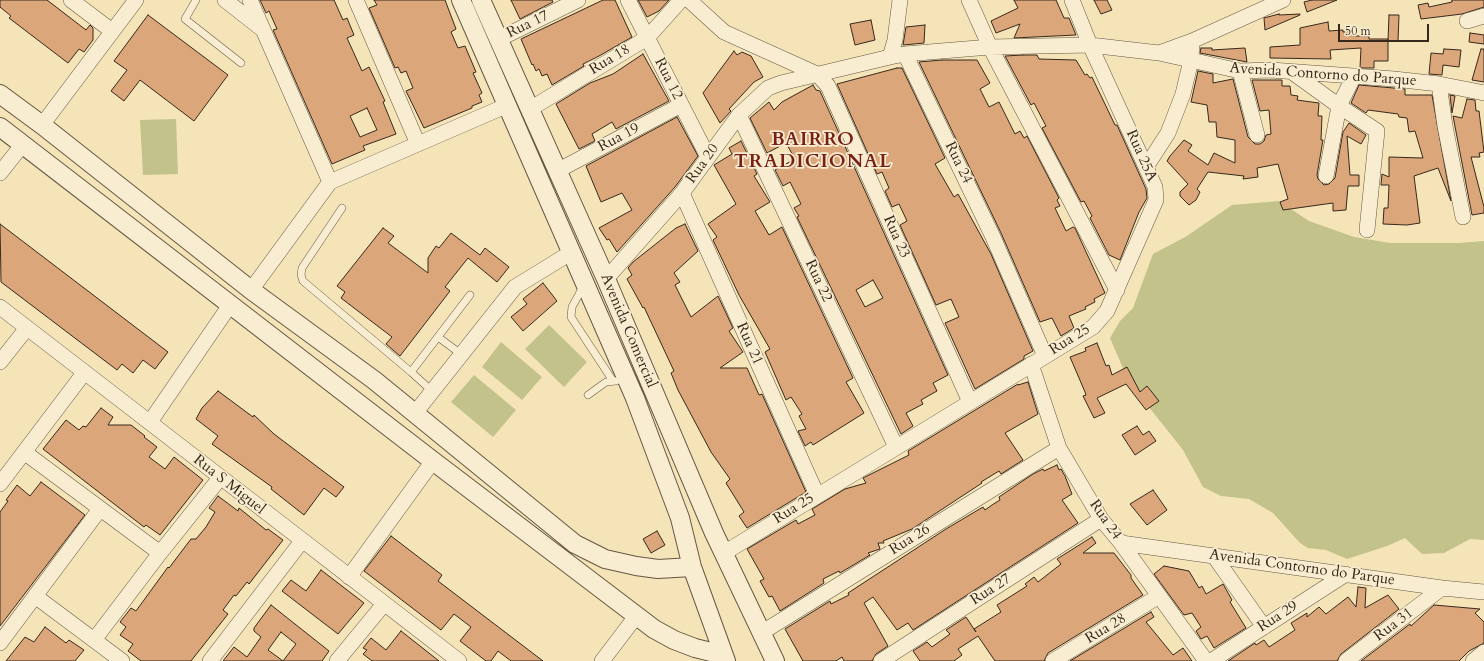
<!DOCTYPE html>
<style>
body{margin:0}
#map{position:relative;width:1484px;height:661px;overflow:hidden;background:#f4e4b8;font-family:Cardo,serif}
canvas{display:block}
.scale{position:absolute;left:1338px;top:24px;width:91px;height:18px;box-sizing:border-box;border:2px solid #37281c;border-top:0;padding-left:5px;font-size:12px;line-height:14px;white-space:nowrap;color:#37281c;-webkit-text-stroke:3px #f8edd1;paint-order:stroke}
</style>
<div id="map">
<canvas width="1484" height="661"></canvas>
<div class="scale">50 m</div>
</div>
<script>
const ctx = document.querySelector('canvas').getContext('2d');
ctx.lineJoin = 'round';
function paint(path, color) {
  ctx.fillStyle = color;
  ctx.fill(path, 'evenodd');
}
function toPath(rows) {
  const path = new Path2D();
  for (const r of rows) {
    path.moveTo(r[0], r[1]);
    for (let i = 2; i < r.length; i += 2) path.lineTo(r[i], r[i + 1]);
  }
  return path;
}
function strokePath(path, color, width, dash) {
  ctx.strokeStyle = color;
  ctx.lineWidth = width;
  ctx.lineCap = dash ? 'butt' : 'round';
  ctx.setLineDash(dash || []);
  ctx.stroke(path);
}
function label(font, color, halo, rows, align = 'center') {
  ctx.font = font + ' Cardo,serif';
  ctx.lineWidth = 3.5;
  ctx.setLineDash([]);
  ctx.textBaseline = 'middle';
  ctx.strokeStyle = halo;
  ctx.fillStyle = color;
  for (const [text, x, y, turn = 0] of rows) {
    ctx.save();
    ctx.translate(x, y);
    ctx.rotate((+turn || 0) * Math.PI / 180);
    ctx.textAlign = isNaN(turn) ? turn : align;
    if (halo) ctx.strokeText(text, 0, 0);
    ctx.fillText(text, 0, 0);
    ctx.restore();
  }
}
paint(toPath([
 [176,119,178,174,143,175,140,120],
 [1279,201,1309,221,1354,237,1390,243,1459,243,1484,241,1484,540,1470,539,1444,553,1422,554,1405,538,1387,546,1347,559,1326,550,1308,548,1300,543,1273,513,1249,499,1221,496,1203,487,1183,450,1129,382,1110,338,1120,321,1133,308,1153,254,1187,236,1232,205],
 [549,325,587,362,564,387,525,349],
 [501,342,542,377,522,400,482,367],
 [474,375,516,410,493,437,451,402]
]), '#c2c28a');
const building = toPath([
 [0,0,47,0,86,30,90,25,93,28,93,40,84,52,79,49,68,63,9,18,11,16,0,7,0,0],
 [260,0,334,0,343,20,347,18,354,35,347,38,362,71,369,67,385,101,383,102,396,134,363,146,365,150,332,164,273,30,277,29,269,11,266,13,260,0],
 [367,108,377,130,360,137,350,116,367,108],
 [374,0,445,0,456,29,451,32,458,48,465,46,476,72,473,73,482,93,479,95,482,102,472,106,472,108,424,128,406,91,413,88,406,71,401,73,398,67,395,68,369,8,377,5,374,0],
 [511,0,552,0,553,2,520,19,511,0],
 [603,0,615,0,632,37,599,56,583,64,584,66,552,85,547,74,542,76,539,69,536,71,533,64,532,65,521,39,603,0],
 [638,0,669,0,659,11,647,17,638,0],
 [1014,0,1056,0,1064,18,1069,18,1076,35,1014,38,1020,24,996,33,991,21,1018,8,1014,0],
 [1094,0,1107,0,1112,10,1101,14,1094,0],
 [1312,0,1337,0,1307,12,1304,2,1312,0],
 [1452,0,1484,0,1484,7,1462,14,1421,19,1418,5,1428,3,1429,7,1452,2,1452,0],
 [1279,14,1279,15,1300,14,1300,15,1265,30,1264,18,1279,14],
 [148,15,228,75,194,121,140,80,124,101,111,91,127,70,114,61,148,15],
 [1389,15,1399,15,1398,41,1388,41,1389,15],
 [871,20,875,40,855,45,850,24,871,20],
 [1328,22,1329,31,1343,30,1343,32,1353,31,1353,36,1369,36,1369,39,1388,39,1388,61,1374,61,1374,68,1360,68,1361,48,1330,50,1331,59,1270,58,1270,47,1300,45,1300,28,1328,22],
 [925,25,924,43,903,45,906,27,925,25],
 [1470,33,1484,35,1484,44,1469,42,1470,33],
 [1201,48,1212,48,1212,50,1245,48,1247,62,1200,53,1201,48],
 [1444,49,1461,50,1459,67,1443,65,1442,75,1429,74,1431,53,1443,54,1444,49],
 [1481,49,1484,49,1484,82,1472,80,1481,49],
 [734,51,737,55,742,52,751,56,763,77,754,82,729,109,731,111,720,123,703,93,734,51],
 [643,54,669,101,616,129,612,122,592,134,595,141,579,149,556,104,590,83,613,74,643,54],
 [1023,55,1037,55,1039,59,1076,60,1085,75,1087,74,1090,78,1092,77,1115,125,1117,125,1146,189,1147,198,1139,212,1120,260,1109,255,1090,218,1092,216,1084,201,1081,202,1042,128,1046,126,1034,103,1031,105,1005,56,1023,55],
 [942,60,977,60,990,83,980,89,989,107,999,102,1015,134,1020,131,1024,138,1027,136,1059,198,1057,200,1060,206,1055,208,1066,231,1073,227,1075,228,1105,293,1094,299,1095,302,1085,307,1086,309,1069,316,1074,328,1061,336,1052,318,1040,322,1001,233,919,62,942,60],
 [897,68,902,68,945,158,935,164,954,197,958,194,991,254,1033,351,1024,356,1024,359,975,389,945,323,959,317,951,299,936,305,900,225,907,221,899,204,892,207,885,191,889,188,882,172,877,174,837,84,897,68],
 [1198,71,1213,74,1213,83,1233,79,1248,137,1255,144,1260,144,1264,141,1266,135,1271,134,1269,110,1260,111,1252,80,1282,80,1282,86,1290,86,1291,95,1298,96,1297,100,1319,103,1318,116,1322,116,1321,140,1323,140,1317,175,1318,179,1324,185,1329,184,1335,178,1343,132,1349,123,1366,135,1361,144,1347,136,1350,175,1359,175,1359,186,1348,186,1346,210,1333,211,1333,203,1283,210,1280,202,1288,199,1278,164,1257,168,1258,177,1243,179,1244,176,1208,172,1197,189,1200,192,1196,200,1189,205,1180,196,1180,192,1188,184,1167,161,1170,156,1184,140,1192,145,1188,151,1208,165,1214,153,1235,163,1235,140,1217,137,1216,122,1209,122,1207,105,1191,102,1198,71],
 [813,85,816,90,820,91,948,375,933,383,937,391,921,400,923,404,906,413,913,426,901,434,797,217,799,216,794,208,801,204,790,182,783,186,775,170,795,159,786,143,767,153,750,118,769,102,774,110,782,102,813,85],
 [873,280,883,298,865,307,856,290,873,280],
 [1359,85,1405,89,1405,95,1432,95,1451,201,1438,168,1414,176,1420,223,1407,225,1383,224,1384,208,1388,208,1389,185,1381,185,1382,174,1389,177,1389,157,1423,158,1415,131,1409,132,1407,118,1399,117,1398,114,1368,110,1366,113,1351,103,1359,85],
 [1450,95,1455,96,1452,113,1450,95],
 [1467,99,1475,100,1476,111,1479,111,1484,152,1479,153,1480,157,1471,157,1484,207,1484,213,1472,215,1453,116,1462,118,1467,99],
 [677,117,698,156,675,187,617,252,609,239,607,240,599,228,632,210,622,193,601,202,586,166,677,117],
 [741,141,757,174,754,176,770,202,755,211,769,235,782,227,853,378,846,382,864,413,813,445,811,442,805,446,798,431,806,429,799,416,802,414,791,397,786,400,765,352,770,349,739,295,713,240,717,237,708,224,736,204,714,165,732,154,729,148,741,141],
 [0,224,168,352,155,369,143,360,133,373,122,364,117,370,1,282,0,224],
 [685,224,698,251,674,273,680,282,675,285,691,317,718,296,733,328,729,331,743,352,720,368,747,368,759,395,762,394,806,492,747,528,739,516,744,512,726,483,730,479,711,452,678,390,671,373,674,371,644,307,643,308,627,279,632,275,628,268,633,262,676,228,685,224],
 [383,228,394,236,388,243,428,273,428,258,436,246,439,248,451,233,480,255,485,248,509,267,497,282,468,258,445,287,450,291,400,356,386,344,392,337,341,298,345,292,337,286,383,228],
 [543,283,557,301,523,331,511,317,527,304,523,299,543,283],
 [1097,343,1106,366,1109,365,1112,375,1127,367,1140,392,1147,386,1159,401,1146,410,1126,384,1097,398,1105,413,1094,418,1083,396,1086,395,1085,392,1070,357,1086,351,1085,348,1097,343],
 [1028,382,1038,414,1005,433,1023,460,1001,474,999,471,981,482,982,483,912,529,883,541,884,543,878,543,880,549,868,553,870,555,840,573,839,571,823,579,824,583,780,611,772,596,769,597,760,581,764,579,747,549,796,520,798,524,815,515,812,509,845,489,866,483,863,478,909,455,908,451,1018,384,1018,385,1028,382],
 [218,391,253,417,254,415,274,434,344,487,336,497,324,488,304,515,271,489,272,487,212,444,218,436,196,419,202,408,218,391],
 [101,408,113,417,108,425,131,425,145,436,144,437,157,447,149,457,165,469,174,457,203,480,160,535,146,525,144,527,43,449,66,420,79,430,83,426,86,427,101,408],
 [1137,426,1143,435,1149,431,1156,441,1135,455,1122,435,1137,426],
 [1057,465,1059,470,1061,469,1065,476,1072,494,1062,500,1078,523,913,630,908,623,897,630,873,597,864,603,888,646,876,654,872,661,844,661,842,657,836,661,803,661,785,629,830,601,831,604,849,595,848,593,946,529,983,507,985,510,992,505,1000,500,999,497,1033,474,1043,469,1044,471,1057,465],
 [41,482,85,515,0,626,0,512,8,501,6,500,17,485,30,496,41,482],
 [1153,490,1167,510,1147,525,1130,504,1153,490],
 [218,496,238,511,239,508,266,530,268,529,283,540,249,584,247,582,236,596,234,595,223,610,228,614,191,661,141,661,128,651,133,644,120,635,126,627,120,622,131,608,136,611,168,567,169,568,191,539,196,539,206,527,215,512,209,508,218,496],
 [657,531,665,545,651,553,643,539,657,531],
 [391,536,442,575,438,581,543,661,511,661,498,651,491,661,486,661,460,641,471,627,454,614,441,630,364,571,391,536],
 [1092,537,1096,543,1083,553,1114,553,1131,575,1131,578,1143,595,1048,653,1044,661,995,661,978,636,958,649,962,655,954,661,920,661,913,651,927,642,932,647,950,634,946,630,966,617,976,632,974,629,1001,612,997,605,1027,586,1025,584,1034,577,1038,582,1061,564,1057,559,1092,537],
 [1164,566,1189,571,1199,588,1202,586,1206,594,1223,584,1232,600,1230,602,1246,628,1214,648,1207,636,1201,639,1196,631,1201,627,1192,613,1184,615,1154,574,1164,566],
 [321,570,364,603,338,634,282,591,291,580,306,591,321,570],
 [1358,587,1366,588,1365,608,1388,595,1399,609,1341,654,1337,661,1228,661,1255,643,1256,645,1264,640,1269,647,1295,630,1291,623,1307,613,1307,617,1319,607,1326,614,1348,597,1356,607,1358,587],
 [271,605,329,651,322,661,223,661,234,647,247,657,261,637,254,631,254,628,271,605],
 [281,632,296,644,283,661,268,650,281,632],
 [1434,605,1480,609,1475,613,1484,622,1484,643,1469,651,1459,661,1361,661,1410,624,1411,626,1434,605],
 [1151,612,1154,617,1146,622,1173,655,1183,648,1192,661,1070,661,1151,612],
 [45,627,66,643,69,640,84,650,75,661,6,661,25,637,34,642,45,627],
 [401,631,439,661,372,661,363,654,367,650,363,648,371,638,386,650,401,631]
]);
paint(building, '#daa67a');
strokePath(building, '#37281c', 1);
const service = toPath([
 [196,0,185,19,241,63],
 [342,208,302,268,301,275,303,281,411,372],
 [584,285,572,307,571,317,613,381],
 [438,337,461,354],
 [432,391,411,372,470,295],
 [588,395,606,382,616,381]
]);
const minor = toPath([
 [71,0,112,31],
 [225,0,262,29],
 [250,0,330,182],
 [356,0,418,144],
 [628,0,708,157],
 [689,0,724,32,817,74,828,86,970,402],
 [969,0,990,47,1117,290],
 [1467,21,1484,16],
 [499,39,578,0],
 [1159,53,1192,41,1283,0],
 [905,54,993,237,1045,356],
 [890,57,895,40,900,0],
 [1240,71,1257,135],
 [1292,72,1339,106,1377,131,1367,230],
 [1439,84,1445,126,1463,217],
 [530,109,647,38,681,0],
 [739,115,896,447],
 [42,125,136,0],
 [1146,167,1168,133,1183,94,1191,60,1192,41],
 [557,171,681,105],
 [0,173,23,144],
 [1326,176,1339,106,1354,76],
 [682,193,817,495],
 [606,279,682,193,739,115,768,88,781,83,890,57,905,54,990,47,1090,45,1159,53,1240,71,1271,70,1394,79,1439,84,1484,93],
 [251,290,330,182,508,105],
 [0,307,459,661],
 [0,362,27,328],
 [1031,364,1059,448,1101,519,1121,543,1206,661],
 [415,413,515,287,572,252],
 [150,422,230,305],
 [24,452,160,553],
 [0,484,84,373],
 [1121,543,1442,588,1484,592],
 [724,553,1093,327,1107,311,1156,200,1155,187,1090,45,1072,0],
 [1214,556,1264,627],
 [349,577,433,461],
 [35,596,122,661],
 [761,633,1059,448],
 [94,640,160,553,220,478],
 [0,643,100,509],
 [210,661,302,541],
 [337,661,384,604],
 [602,661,637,615],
 [881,661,1101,519],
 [1053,661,1159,596],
 [1211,661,1346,574],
 [1346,661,1442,588],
 [1473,661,1484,652]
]);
const tertiary = toPath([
 [461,0,635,398,680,518,692,567,726,661],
 [481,0,606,279,714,533,775,661],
 [0,94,42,125,251,290,374,380,575,544,605,559,636,566,658,569,692,567],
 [0,127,433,461,654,629,674,640,695,648,723,655]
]);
strokePath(service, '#665743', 8);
strokePath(minor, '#665743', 16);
strokePath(tertiary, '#665743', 20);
strokePath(service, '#f8edd1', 7);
strokePath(minor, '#f8edd1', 15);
strokePath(tertiary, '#f8edd1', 18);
label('15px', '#37281c', '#f8edd1', [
 ["Rua 17",528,25,-26],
 ["Rua 18",610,60,-31],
 ["Avenida Contorno do Parque",1323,75,4],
 ["Rua 12",668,79,63],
 ["Rua 19",619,138,-28],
 ["Rua 25A",1141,156,66],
 ["Rua 24",958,163,64],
 ["Rua 20",703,164,-54],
 ["Rua 23",896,237,66],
 ["Rua 22",818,281,65],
 ["Avenida Comercial",628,331,67],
 ["Rua 25",1070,340,-32],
 ["Rua 21",749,344,66],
 ["Rua S Miguel",229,485,38],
 ["Rua 25",794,509,-32],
 ["Rua 24",1105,520,55],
 ["Rua 26",910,540,-32],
 ["Avenida Contorno do Parque",1302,568,8],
 ["Rua 27",991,590,-33],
 ["Rua 29",1278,617,-33],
 ["Rua 31",1394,625,-37],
 ["Rua 28",1106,629,-31]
]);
ctx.letterSpacing = '1px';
label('bold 19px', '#7a1f14', '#f8edd1', [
 ["BAIRRO",813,141],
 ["TRADICIONAL",813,163]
]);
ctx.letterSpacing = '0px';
</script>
